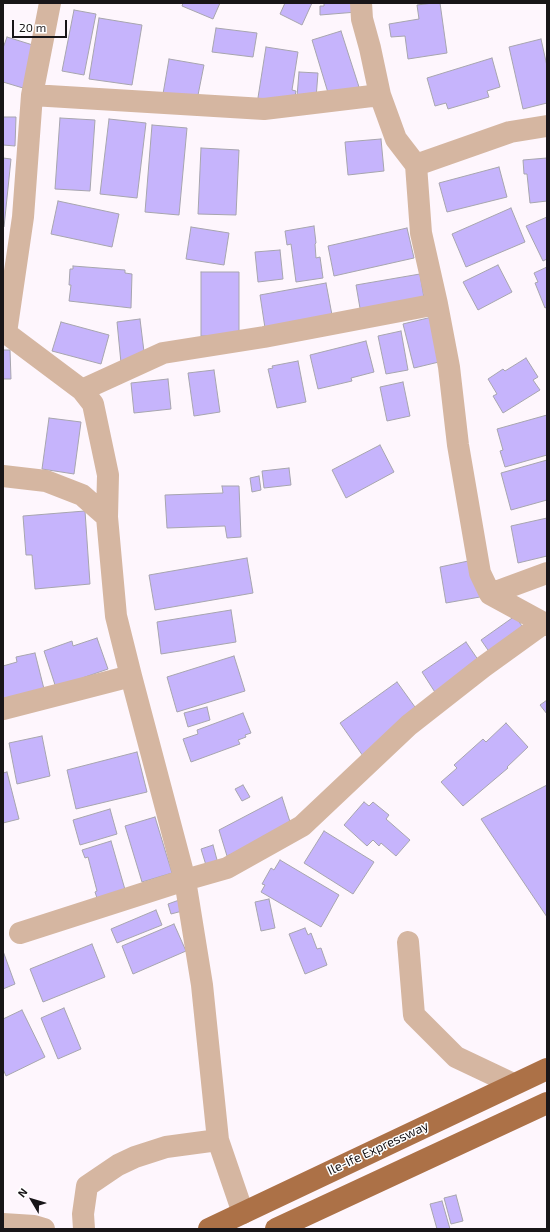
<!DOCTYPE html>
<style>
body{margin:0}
#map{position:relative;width:550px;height:1232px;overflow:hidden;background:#fef6fd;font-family:"Exo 2",sans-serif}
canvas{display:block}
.frame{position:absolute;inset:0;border:4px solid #181518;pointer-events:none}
.north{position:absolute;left:12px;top:1180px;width:40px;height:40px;-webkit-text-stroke:3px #fff;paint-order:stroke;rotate:308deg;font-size:11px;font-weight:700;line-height:16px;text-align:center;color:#181518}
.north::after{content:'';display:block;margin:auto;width:14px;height:18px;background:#181518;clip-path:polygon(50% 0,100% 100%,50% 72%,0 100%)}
.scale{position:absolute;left:12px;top:20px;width:55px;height:18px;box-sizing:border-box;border:2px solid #181518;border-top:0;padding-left:5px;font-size:12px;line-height:14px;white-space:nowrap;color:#181518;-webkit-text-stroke:3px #fff;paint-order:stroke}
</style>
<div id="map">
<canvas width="550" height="1232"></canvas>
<div class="frame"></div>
<div class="north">N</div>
<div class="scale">20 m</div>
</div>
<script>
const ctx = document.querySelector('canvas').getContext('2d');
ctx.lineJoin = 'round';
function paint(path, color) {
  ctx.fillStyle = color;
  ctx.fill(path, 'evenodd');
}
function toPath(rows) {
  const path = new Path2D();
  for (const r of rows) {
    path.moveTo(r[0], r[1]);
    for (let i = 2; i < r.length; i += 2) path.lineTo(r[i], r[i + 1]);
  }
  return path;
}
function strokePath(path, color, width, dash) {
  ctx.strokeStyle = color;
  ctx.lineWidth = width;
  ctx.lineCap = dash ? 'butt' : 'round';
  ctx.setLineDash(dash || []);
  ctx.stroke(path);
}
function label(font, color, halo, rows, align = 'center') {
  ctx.font = font + ' "Exo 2",sans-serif';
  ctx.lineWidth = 3;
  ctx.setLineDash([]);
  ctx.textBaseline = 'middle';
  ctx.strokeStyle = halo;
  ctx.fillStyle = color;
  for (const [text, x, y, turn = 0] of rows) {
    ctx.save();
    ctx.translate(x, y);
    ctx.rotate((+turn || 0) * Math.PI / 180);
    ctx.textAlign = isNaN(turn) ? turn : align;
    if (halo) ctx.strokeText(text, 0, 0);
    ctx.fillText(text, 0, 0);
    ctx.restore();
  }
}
const building = toPath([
 [183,3,220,3,213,19,182,6,183,3],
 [285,3,312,3,302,25,280,14,285,3],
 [324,3,356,3,357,12,320,15,320,6,324,6,324,3],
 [433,3,440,3,447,53,408,59,405,36,391,37,389,24,419,19,417,5,433,3],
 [74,10,96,14,84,75,62,71,74,10],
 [99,18,142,25,132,85,89,79,99,18],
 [216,28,257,33,253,57,212,52,216,28],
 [341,31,359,87,329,96,312,40,341,31],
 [7,37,36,46,23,88,3,82,3,48,7,37],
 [541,39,547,66,547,103,523,109,509,47,541,39],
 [266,47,298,52,292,90,296,91,294,101,257,104,266,47],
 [492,58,500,87,487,91,489,97,448,109,446,103,435,106,427,78,492,58],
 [169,59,204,65,197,100,163,94,169,59],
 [299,72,318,73,315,111,296,109,299,72],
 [3,117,16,117,15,146,3,145,3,117],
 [60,118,95,120,90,191,55,189,60,118],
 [109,119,146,123,137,198,100,194,109,119],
 [152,125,187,128,179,215,145,212,152,125],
 [381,139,384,171,348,175,345,142,381,139],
 [201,148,239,150,236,215,198,214,201,148],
 [3,158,11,159,4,227,3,227,3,158],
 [547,158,547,201,530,203,527,174,524,174,523,160,547,158],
 [499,167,507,197,447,212,439,183,499,167],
 [58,201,119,214,112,247,51,234,58,201],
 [511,208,525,242,466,267,452,234,511,208],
 [547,217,547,259,543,261,526,226,547,217],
 [314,226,316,243,315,244,316,258,320,257,323,278,296,282,291,244,287,245,285,231,314,226],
 [191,227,229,233,224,265,186,259,191,227],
 [407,228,414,258,334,276,328,246,407,228],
 [280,250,283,279,258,282,255,252,280,250],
 [498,265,512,292,478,310,463,282,498,265],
 [73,266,125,270,125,273,132,274,131,308,69,301,71,285,69,285,70,269,73,269,73,266],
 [547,267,547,307,545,308,535,283,538,282,534,273,547,267],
 [201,272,239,272,239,336,201,336,201,272],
 [420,274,425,304,361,314,356,285,420,274],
 [326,283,332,315,265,328,260,295,326,283],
 [432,317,443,361,414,368,403,324,432,317],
 [140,319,145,360,121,363,117,322,140,319],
 [61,322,109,335,101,364,52,351,61,322],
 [401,331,408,370,386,374,378,336,401,331],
 [366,341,374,372,351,378,352,381,318,389,310,355,366,341],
 [3,350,10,350,11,379,3,379,3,350],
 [526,358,538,377,533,380,540,390,503,413,493,396,497,394,488,379,503,369,505,371,526,358],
 [298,361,306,402,277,408,268,369,273,368,272,366,298,361],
 [214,370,220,412,194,416,188,373,214,370],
 [168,379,171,409,134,413,131,383,168,379],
 [403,382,410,416,387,421,380,387,403,382],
 [547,415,547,455,505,467,500,451,503,450,497,429,547,415],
 [49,418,81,422,74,474,42,469,49,418],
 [380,445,394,472,346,498,332,470,380,445],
 [547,460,547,500,511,510,501,473,547,460],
 [289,468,291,485,264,488,262,471,289,468],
 [259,476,261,490,252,492,250,478,259,476],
 [222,486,239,486,241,537,227,538,225,526,167,528,165,495,223,493,222,486],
 [85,511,90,584,35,589,32,555,26,555,23,516,85,511],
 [547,518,547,556,518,563,511,526,547,518],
 [247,558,253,593,155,610,149,575,247,558],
 [473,560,480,597,446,603,440,567,473,560],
 [231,610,236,642,161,654,157,622,231,610],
 [515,616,531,639,497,663,481,640,515,616],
 [97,638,108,669,85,677,57,691,44,651,72,641,73,646,97,638],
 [466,642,485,670,440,700,422,672,466,642],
 [35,653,44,689,3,703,3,666,17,662,16,657,35,653],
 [234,656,245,691,177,712,167,677,234,656],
 [397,682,420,714,363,756,340,723,397,682],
 [547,700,547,714,540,705,547,700],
 [207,707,210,720,188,727,184,713,207,707],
 [243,713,251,733,245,735,246,737,238,740,240,744,191,762,183,739,198,734,197,730,243,713],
 [506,723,528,747,507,767,508,768,463,806,441,782,457,768,454,765,483,739,486,742,506,723],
 [42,736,50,776,17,784,9,743,42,736],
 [137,752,147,792,76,809,67,770,137,752],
 [7,772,19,819,3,823,3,773,7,772],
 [243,785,250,797,242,801,235,789,243,785],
 [547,785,547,917,481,819,547,785],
 [282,797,292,828,227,856,219,830,282,797],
 [364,802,369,806,373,802,389,815,386,819,410,840,396,856,381,843,379,846,373,840,367,846,344,825,364,802],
 [110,809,117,834,80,845,73,820,110,809],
 [155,817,172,873,142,882,125,826,155,817],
 [324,831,374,862,353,894,304,863,324,831],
 [111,841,126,893,98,901,95,892,97,891,88,857,85,858,82,850,111,841],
 [213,845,220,871,209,875,201,849,213,845],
 [280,860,339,895,321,927,261,892,265,885,262,884,271,868,274,870,280,860],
 [182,899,186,910,171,914,168,904,182,899],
 [269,899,275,928,261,931,255,902,269,899],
 [156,910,162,925,117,943,111,929,156,910],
 [174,924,186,951,133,974,122,946,174,924],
 [305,928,308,935,311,933,317,949,321,948,327,965,305,974,289,934,305,928],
 [92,944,105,977,43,1002,30,969,92,944],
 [3,951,15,984,3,989,3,951],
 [64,1008,81,1049,58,1059,41,1018,64,1008],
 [22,1010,45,1057,6,1076,3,1069,3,1019,22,1010],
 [456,1195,463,1221,451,1224,444,1198,456,1195],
 [442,1201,450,1229,437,1229,430,1204,442,1201]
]);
paint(building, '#c6b4fc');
strokePath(building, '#a7a5ae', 1);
strokePath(toPath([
 [50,3,32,95,23,217,6,333,82,390,93,404,108,475,107,517,116,616,131,676,185,880,202,985,218,1140,243,1213],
 [361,3,362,19,370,48,380,95,396,139,416,165,421,233,437,304,449,367,458,445,480,573,490,594,547,625],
 [32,95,264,109,380,95],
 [416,165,510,132,547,126],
 [82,390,163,353,264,337,437,304],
 [3,476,46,481,82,495,107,517],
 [490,594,547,573],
 [3,709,131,676],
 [20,933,185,880,227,868,302,826,409,725,483,667,544,623],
 [408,942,414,1015,456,1057,513,1084],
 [3,1224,34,1226,44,1229],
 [84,1229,83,1214,87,1186,118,1165,135,1157,166,1147,218,1140]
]), '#d5b6a1', 22);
strokePath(toPath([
 [209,1229,547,1069],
 [276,1229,547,1103]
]), '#ac7147', 22);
label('13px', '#181518', '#fff', [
 ["Ile-Ife Expressway",378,1148,-25]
]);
</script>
